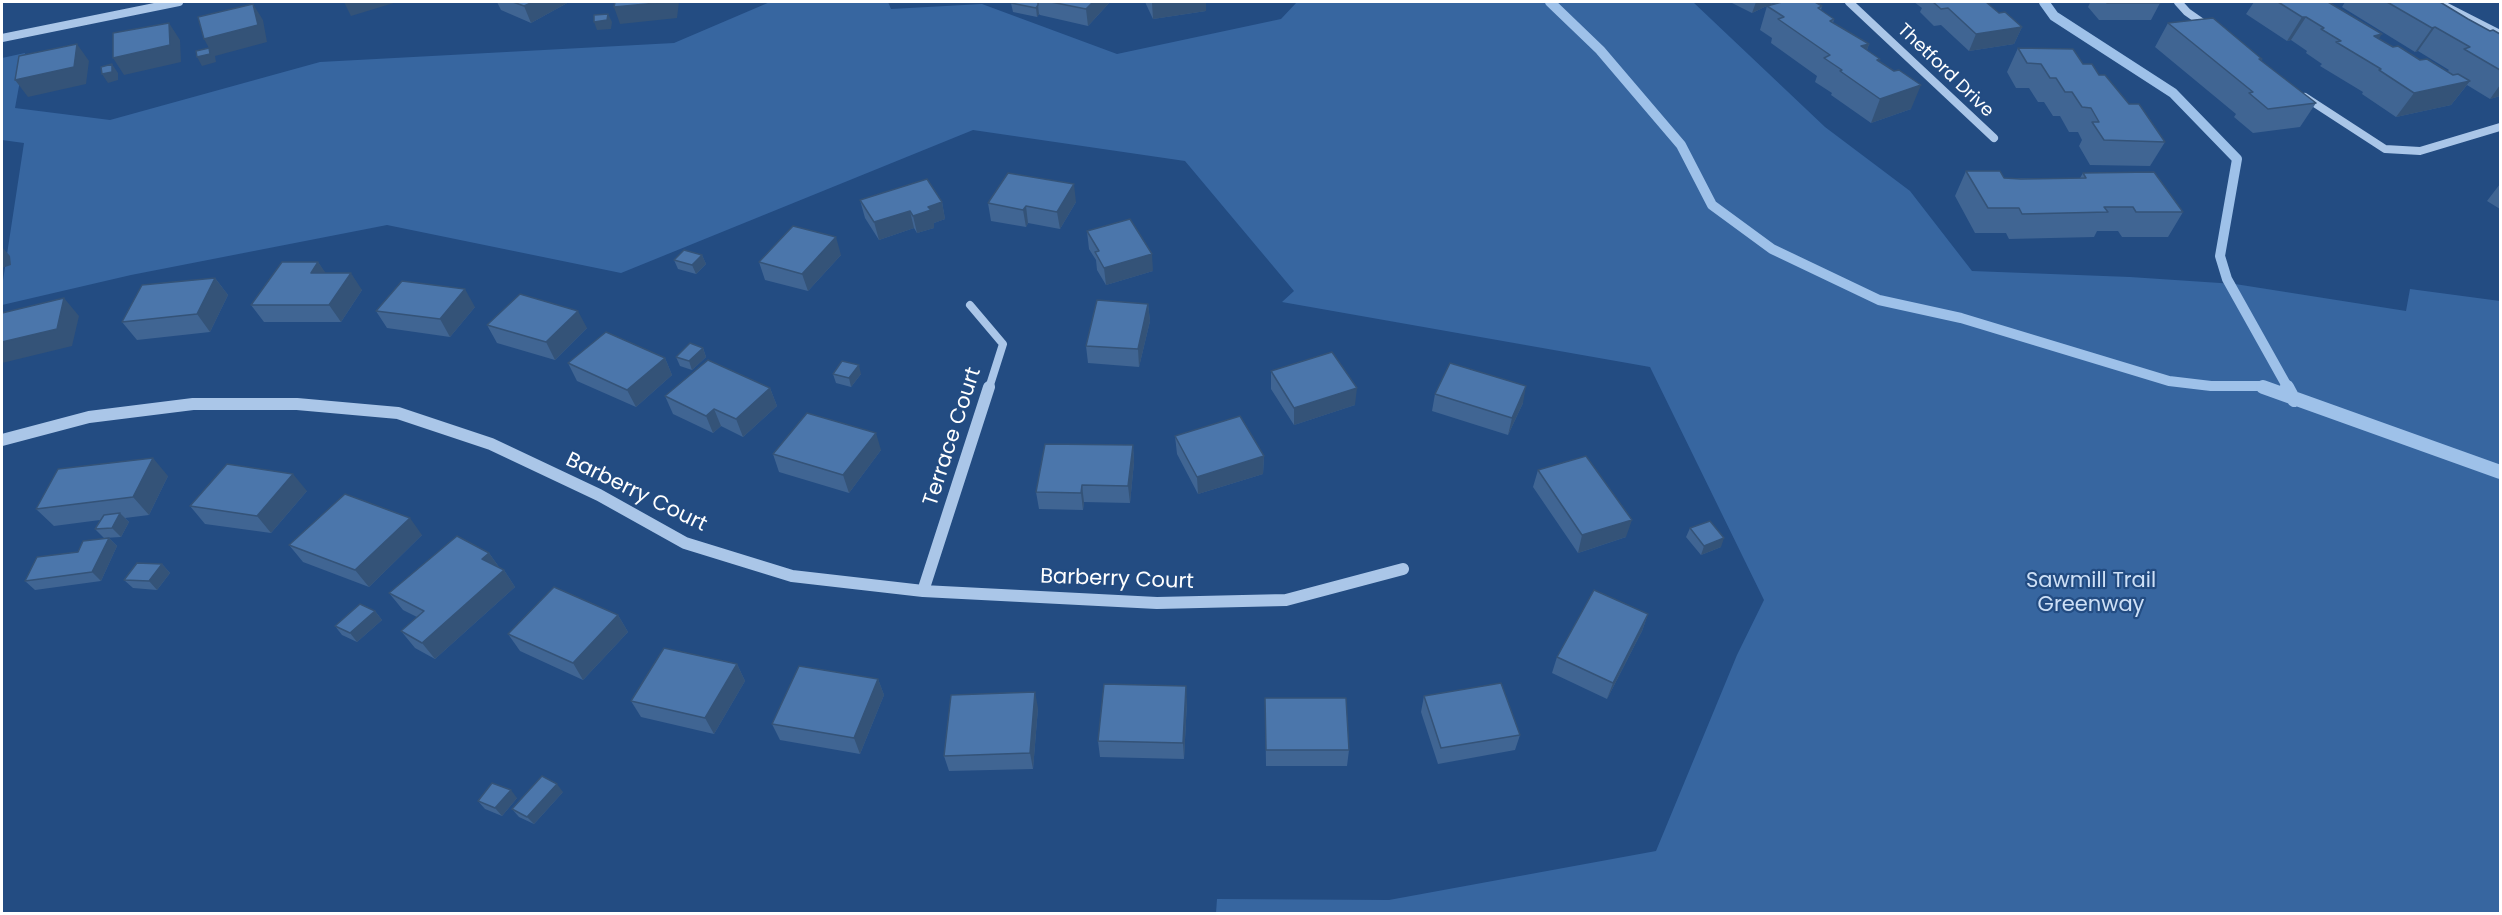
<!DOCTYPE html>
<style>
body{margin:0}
#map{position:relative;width:2502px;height:915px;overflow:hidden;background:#234c82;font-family:Poppins,sans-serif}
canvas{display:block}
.frame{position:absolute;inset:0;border:3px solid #fff;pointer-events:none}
</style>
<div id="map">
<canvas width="2502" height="915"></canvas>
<div class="frame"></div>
</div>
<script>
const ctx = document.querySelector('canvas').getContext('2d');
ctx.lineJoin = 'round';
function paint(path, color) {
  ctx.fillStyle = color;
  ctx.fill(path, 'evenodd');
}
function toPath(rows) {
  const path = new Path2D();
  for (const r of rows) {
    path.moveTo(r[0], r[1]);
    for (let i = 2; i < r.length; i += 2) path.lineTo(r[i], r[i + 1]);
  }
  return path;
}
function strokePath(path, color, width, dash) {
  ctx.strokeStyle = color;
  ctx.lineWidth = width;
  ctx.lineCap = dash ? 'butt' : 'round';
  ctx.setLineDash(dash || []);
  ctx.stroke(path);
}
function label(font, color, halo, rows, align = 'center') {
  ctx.font = font + ' Poppins,sans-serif';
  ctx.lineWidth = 4.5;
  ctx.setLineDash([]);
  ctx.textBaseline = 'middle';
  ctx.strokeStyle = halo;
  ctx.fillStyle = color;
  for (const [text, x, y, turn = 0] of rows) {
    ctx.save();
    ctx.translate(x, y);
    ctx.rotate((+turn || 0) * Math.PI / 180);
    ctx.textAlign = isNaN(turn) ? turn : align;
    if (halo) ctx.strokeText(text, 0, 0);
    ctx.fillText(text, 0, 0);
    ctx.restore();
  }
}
paint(toPath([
 [770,2,888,2,891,9,982,4,1117,54,1281,19,1297,2,1693,2,1825,127,1910,191,1972,271,2130,277,2235,284,2406,311,2410,289,2500,301,2500,913,1216,913,1217,899,1389,900,1656,851,1737,655,1764,600,1650,367,1282,302,1294,291,1185,161,973,130,621,273,387,225,131,275,2,305,2,287,24,143,2,140,2,58,25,53,15,108,110,120,320,62,674,43]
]), '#3766a0');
strokePath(toPath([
 [1550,2,1600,50,1681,145,1712,205,1772,249,1879,300,1961,318,2169,381,2211,386,2261,386,2267,388],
 [2044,2,2054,16,2173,93,2237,159,2220,256,2227,279,2288,388]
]), '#9ec1e9', 10);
strokePath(toPath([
 [2263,387,2500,472],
 [2287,387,2294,400]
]), '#9ec1e9', 14);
strokePath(toPath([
 [1849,2,1994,138],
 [2178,2,2187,12,2210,28],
 [2437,2,2500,34],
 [2,38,179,2],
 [2305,97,2385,149,2420,151,2500,127],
 [970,305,1003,344,989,388]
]), '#aac6e8', 8);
strokePath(toPath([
 [2,440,89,417,193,404,297,404,398,413,491,444,599,495,685,543,792,576,923,591,1157,603,1286,600,1403,569],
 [923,591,989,387]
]), '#aac6e8', 12);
paint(toPath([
 [497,2,569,2,531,23,501,10],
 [1013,2,1110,2,1088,26,1040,15,1039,14,1037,17,1013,12,1011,3],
 [1145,2,1206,2,1206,11,1153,19],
 [1730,2,1775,2,1752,13],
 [1914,2,1981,2,2022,27,2014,44,1969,51,1941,25,1934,26,1920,12,1922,8],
 [2089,2,2158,2,2160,3,2151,20,2099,20,2088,7,2090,3],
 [2254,2,2328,2,2379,39,2393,47,2447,72,2449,70,2418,51,2415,52,2342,7,2345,2,2440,2,2468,19,2490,31,2500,34,2500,96,2490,99,2467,85,2451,105,2396,117,2362,94,2363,92,2320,66,2322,64,2306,53,2307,51,2291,40,2287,41,2246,14],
 [1767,6,1822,6,1821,10,1834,19,1833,23,1869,44,1867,50,1879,61,1911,109,1871,123,1831,95,1832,93,1815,82,1817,76,1771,43,1772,38,1760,30],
 [2168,23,2262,59,2261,61,2316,103,2300,127,2253,133,2234,117,2236,114,2155,47],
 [2018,48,2083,64,2099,75,2129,104,2165,142,2150,166,2090,165,2079,146,2082,140,2078,132,2069,132,2060,116,2053,116,2044,102,2038,102,2029,88,2016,88,2007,72],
 [1966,171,2004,178,2080,178,2083,173,2183,212,2168,237,2122,237,2118,231,2097,231,2094,237,2009,239,2006,233,1975,233,1955,196],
 [2500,184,2500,209,2487,201],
 [860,200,942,202,945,219,934,223,934,228,917,233,914,228,879,240,865,218],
 [1076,202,1060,229,1028,223,1026,227,991,221,988,203],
 [1087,231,1153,271,1106,285,1097,270,1096,260,1089,249],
 [702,255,706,264,696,274,678,269,674,260],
 [841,255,808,291,765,280,759,262],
 [318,262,325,273,362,290,341,322,264,322,251,305],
 [215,278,228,295,210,332,137,340,122,322],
 [1148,304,1150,321,1139,367,1088,363,1086,346],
 [475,307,450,337,387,328,376,311],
 [487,325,587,328,555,360,497,343],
 [703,348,706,357,692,370,680,366,676,357],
 [665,358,672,375,636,407,577,381,568,363],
 [1271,371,1355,405,1294,425,1271,389],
 [833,374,861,374,851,387,836,383],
 [770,388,777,406,743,437,721,426,713,433,673,414,665,396],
 [1435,394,1523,403,1508,435,1432,411],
 [1175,436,1264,456,1263,474,1198,494,1177,454],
 [1133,445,1134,462,1130,503,1084,502,1083,510,1039,509,1036,492],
 [881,450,849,493,779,472,773,454],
 [1538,470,1626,537,1578,553,1533,487],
 [168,476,149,515,125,518,129,522,121,537,104,538,95,529,100,520,54,526,36,509],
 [307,491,271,533,205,524,190,506],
 [1690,528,1721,547,1701,555,1686,537],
 [422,535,369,587,303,562,289,545],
 [109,538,117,546,101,581,35,590,25,581],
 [489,553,499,567,504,570,515,587,435,659,415,648,401,631,417,617,403,610,389,593],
 [162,564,170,573,157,590,133,588,124,580],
 [375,611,382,620,357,642,342,635,335,626],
 [1648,614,1642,631,1607,699,1552,673,1557,657],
 [618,615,628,632,583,680,520,651,508,634],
 [737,664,745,681,714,734,641,717,631,701],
 [878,679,884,695,860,754,780,740,772,724],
 [1424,696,1520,735,1515,750,1438,764,1421,712],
 [1265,698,1349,750,1347,766,1266,766],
 [1187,702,1184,759,1100,757,1098,741],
 [1038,708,1033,769,949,771,944,756],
 [563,792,534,824,519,817,512,809],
 [517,798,502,816,485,809,478,801]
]), '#406593');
paint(toPath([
 [344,2,397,2,351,16],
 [533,2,569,2,531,23,524,6],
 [668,2,679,2,677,18,620,24,614,7],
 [1093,2,1110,2,1088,26,1086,9],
 [1159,2,1206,2,1206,11,1153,19,1152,3],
 [1756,2,1775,2,1752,13],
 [253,4,263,20,267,42,215,56,216,62,202,66,197,57,209,48,204,39],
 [1038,5,1039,14,1037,17,1036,8],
 [608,14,612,22,611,29,597,30,594,22],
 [2302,17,2306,17,2291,40,2287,41],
 [169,23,180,40,181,62,124,75,113,58],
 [2022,27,2014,44,1969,51,1976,34],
 [2435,27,2418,51,2415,52,2432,28],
 [2382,34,2366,58,2374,36],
 [77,44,89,61,86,84,28,97,15,80],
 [1869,44,1861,68,1861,46],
 [112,64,118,73,118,80,108,83,102,74],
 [2470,81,2451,105,2396,117,2414,93],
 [1921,85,1911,109,1871,123,1880,99],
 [2500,85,2500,96,2490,99],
 [1074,184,1076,202,1060,229,1057,212],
 [942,202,945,219,934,223,934,228,917,233,913,216,928,207],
 [1026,206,1028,223,1026,227,1023,210],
 [910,211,914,228,879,240,874,222],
 [836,237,841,255,808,291,802,274],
 [2,247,10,256,11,265,2,268],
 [1152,254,1153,271,1106,285,1104,268],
 [702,255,706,264,696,274,692,265],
 [318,262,330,279,311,273],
 [351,273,362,290,341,322,329,305],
 [215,278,228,295,210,332,197,314],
 [465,289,475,307,450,337,440,319],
 [64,298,79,316,72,346,2,363,2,342],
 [1148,304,1150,321,1139,367,1138,349],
 [578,311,587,328,555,360,546,342],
 [703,348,706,357,692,370,689,361],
 [665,358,672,375,636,407,627,390],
 [859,365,861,374,851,387,849,378],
 [1526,386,1523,403,1508,435,1512,418],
 [770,388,777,406,743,437,736,419],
 [1357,388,1355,405,1294,425,1294,408],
 [714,409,721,426,713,433,706,416],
 [876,433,881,450,849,493,843,475],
 [1133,445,1134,462,1130,503,1128,486],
 [1264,456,1263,474,1198,494,1197,477],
 [153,458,168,476,149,515,133,497],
 [293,474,307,491,271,533,257,516],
 [1082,485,1084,502,1083,510,1081,493],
 [120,513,129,522,121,537,112,528],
 [410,518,422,535,369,587,355,570],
 [1632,520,1626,537,1578,553,1582,535],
 [109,538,117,546,101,581,92,572],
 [1724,538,1721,547,1701,555,1704,546],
 [489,553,501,570,482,559],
 [162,564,170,573,157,590,149,581],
 [504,570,515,587,435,659,422,643],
 [375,611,382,620,357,642,350,633],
 [1648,614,1642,631,1607,699,1613,683],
 [618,615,628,632,583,680,573,663],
 [737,664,745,681,714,734,705,718],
 [878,679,884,695,860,754,854,738],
 [1186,686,1187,702,1184,759,1183,743],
 [1035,692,1038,708,1033,769,1030,753],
 [557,784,563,792,534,824,527,817],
 [511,790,517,798,502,816,495,808]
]), '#345378');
const building = toPath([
 [513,2,533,2,524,6,513,2],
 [615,2,668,2,614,7,615,2],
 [1013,2,1038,2,1038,5,1036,8,1011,3,1013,2],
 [1051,2,1093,2,1086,9,1051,2],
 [1782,2,1815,2,1822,6,1818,8,1834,19,1830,21,1869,44,1861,46,1880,59,1877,60,1894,71,1899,70,1921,85,1880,99,1840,71,1842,70,1824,58,1830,55,1778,19,1784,17,1767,6,1782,2],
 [1933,2,1986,2,1999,13,2005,12,2022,27,1976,34,1948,8,1941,9,1933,2],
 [2106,2,2158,2,2160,3,2107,3,2106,2],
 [2278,2,2328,2,2382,34,2374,36,2393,47,2398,46,2420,60,2427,59,2453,75,2458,74,2470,81,2414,93,2379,70,2381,69,2336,42,2341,41,2321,29,2324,28,2306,17,2302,17,2278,2],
 [2387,2,2440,2,2468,19,2490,31,2493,30,2500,34,2500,70,2464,49,2470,47,2435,27,2432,28,2387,2],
 [253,4,258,25,204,39,198,17,253,4],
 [608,14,607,20,594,22,594,15,608,14],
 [2213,18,2262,59,2259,59,2316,103,2268,109,2249,93,2253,92,2168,23,2213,18],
 [169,23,170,45,113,58,113,33,169,23],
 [77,44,74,67,15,80,19,56,77,44],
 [209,48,210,54,197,57,196,51,209,48],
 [2018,48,2073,49,2083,64,2092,64,2099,75,2105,75,2129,104,2139,104,2165,142,2104,140,2092,122,2099,122,2091,108,2082,107,2072,92,2065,92,2056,78,2050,78,2041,64,2027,63,2018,48],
 [112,64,112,72,102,74,101,67,112,64],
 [1966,171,2000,171,2004,178,2021,179,2086,178,2083,173,2154,172,2183,212,2136,212,2133,207,2104,207,2108,212,2022,214,2019,208,1988,208,1966,171],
 [1008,173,1074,184,1057,212,1026,206,1023,210,988,203,1008,173],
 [927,179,942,202,928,207,931,210,913,216,910,211,874,222,860,200,927,179],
 [1130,219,1152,254,1104,268,1095,252,1099,251,1087,231,1130,219],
 [793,226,836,237,802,274,759,262,793,226],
 [684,250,702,255,692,265,674,260,684,250],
 [282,262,318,262,311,273,351,273,329,305,251,305,282,262],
 [215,278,197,314,122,322,142,285,215,278],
 [402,281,465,289,440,319,376,311,402,281],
 [520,294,578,311,546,342,487,325,520,294],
 [64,298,57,329,2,342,2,313,64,298],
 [1097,300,1148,304,1138,349,1086,346,1097,300],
 [606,332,665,358,627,390,568,363,606,332],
 [690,343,703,348,689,361,676,357,690,343],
 [1332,352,1357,388,1294,408,1271,371,1332,352],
 [708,360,770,388,736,419,714,409,706,416,665,396,708,360],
 [842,361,859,365,849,378,833,374,842,361],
 [1450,363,1526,386,1512,418,1435,394,1450,363],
 [807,413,876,433,843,475,773,454,807,413],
 [1240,416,1264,456,1197,477,1175,436,1240,416],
 [1045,444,1133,445,1128,486,1082,485,1081,493,1036,492,1045,444],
 [1586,456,1632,520,1582,535,1538,470,1586,456],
 [153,458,133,497,36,509,58,469,153,458],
 [227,464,293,474,257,516,190,506,227,464],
 [345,494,410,518,355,570,289,545,345,494],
 [120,513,112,528,95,529,104,515,120,513],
 [1710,521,1724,538,1704,546,1690,528,1710,521],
 [457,536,489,553,482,559,504,570,422,643,401,631,424,611,389,593,457,536],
 [109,538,92,572,25,581,37,557,78,552,83,541,109,538],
 [137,563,162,564,149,581,124,580,137,563],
 [554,587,618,615,573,663,508,634,554,587],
 [1594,590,1648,614,1613,683,1557,657,1594,590],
 [360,604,375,611,350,633,335,626,360,604],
 [664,648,737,664,705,718,631,701,664,648],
 [799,666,878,679,854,738,772,724,799,666],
 [1501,683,1520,735,1441,748,1424,696,1501,683],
 [1104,684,1186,686,1183,743,1098,741,1104,684],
 [1035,692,1030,753,944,756,951,695,1035,692],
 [1265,698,1346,698,1349,750,1266,750,1265,698],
 [542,776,557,784,527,817,512,809,542,776],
 [492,783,511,790,495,808,478,801,492,783]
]);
paint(building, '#4b76ab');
strokePath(building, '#345378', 1.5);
label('18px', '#fff', '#234c82', [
 ["Thetford Drive",1945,71,44]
]);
label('21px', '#fff', '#234c82', [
 ["Terrace Court",953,437,-72],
 ["Barberry Court",636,493,26],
 ["Barberry Court",1117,580,2]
]);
label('21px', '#cee0f6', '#234c82', [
 ["Sawmill Trail",2091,582],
 ["Greenway",2091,606]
]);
</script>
